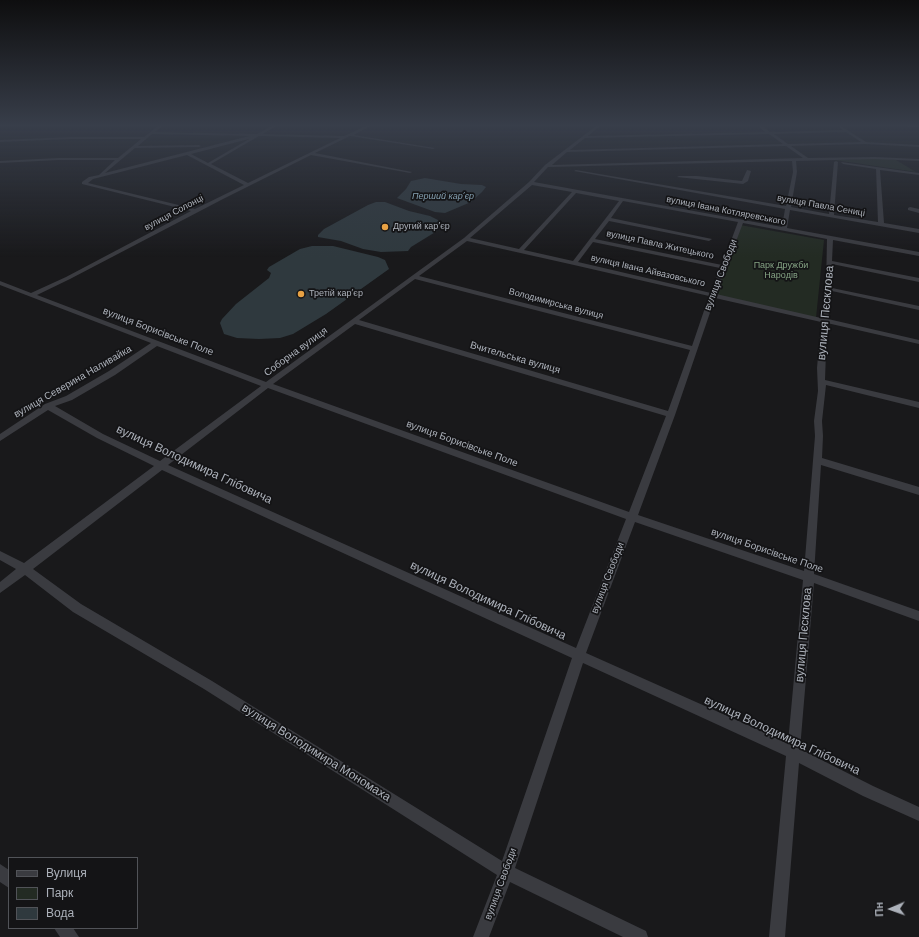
<!DOCTYPE html>
<meta charset="utf-8">
<style>
body{margin:0}
#map{position:relative;width:919px;height:937px;overflow:hidden;background:#19191b;font-family:"DM Sans",sans-serif}
canvas{display:block}
.legend{position:absolute;left:8px;top:857px;width:130px;height:72px;box-sizing:border-box;background:#141416;border:1px solid #515358;margin:0;padding:5px 7px;list-style:none;font-size:12px;color:#acb1ba}
.legend li{display:flex;align-items:center;gap:8px;height:20px}
.legend b{width:20px;border:1px solid #515358}
.north{position:absolute;left:871px;top:889px;width:40px;height:40px;-webkit-text-stroke:3px #141416;paint-order:stroke;rotate:268deg;font-size:11px;font-weight:700;line-height:16px;text-align:center;color:#acb1ba}
.north::after{content:'';display:block;margin:auto;width:14px;height:18px;background:#acb1ba;clip-path:polygon(50% 0,100% 100%,50% 72%,0 100%)}
</style>
<div id="map">
<canvas width="919" height="937"></canvas>
<ul class="legend">
<li><b style="height:5px;background:#3a3b40"></b>Вулиця</li>
<li><b style="height:11px;background:#232b23"></b>Парк</li>
<li><b style="height:11px;background:#2f393e"></b>Вода</li>
</ul>
<div class="north">Пн</div>
</div>
<script>
const ctx = document.querySelector('canvas').getContext('2d');
ctx.lineJoin = 'round';
function paint(path, color) {
  ctx.fillStyle = color;
  ctx.fill(path, 'evenodd');
}
function toPath(rows) {
  const path = new Path2D();
  for (const r of rows) {
    path.moveTo(r[0], r[1]);
    for (let i = 2; i < r.length; i += 2) path.lineTo(r[i], r[i + 1]);
  }
  return path;
}
function strokePath(path, color, width, dash) {
  ctx.strokeStyle = color;
  ctx.lineWidth = width;
  ctx.lineCap = dash ? 'butt' : 'round';
  ctx.setLineDash(dash || []);
  ctx.stroke(path);
}
function label(font, color, halo, rows, align = 'center') {
  ctx.font = font + ' "DM Sans",sans-serif';
  ctx.lineWidth = 3.5;
  ctx.setLineDash([]);
  ctx.textBaseline = 'middle';
  ctx.strokeStyle = halo;
  ctx.fillStyle = color;
  for (const [text, x, y, turn = 0] of rows) {
    ctx.save();
    ctx.translate(x, y);
    ctx.rotate((+turn || 0) * Math.PI / 180);
    ctx.textAlign = isNaN(turn) ? turn : align;
    if (halo) ctx.strokeText(text, 0, 0);
    ctx.fillText(text, 0, 0);
    ctx.restore();
  }
}
paint(toPath([
 [882,158,896,160,916,172,835,160],
 [740,225,824,240,816,318,715,295]
]), '#232b23');
paint(toPath([
 [425,178,461,184,482,185,486,187,482,192,471,202,445,213,435,212,397,198,406,189,411,181],
 [376,202,385,202,409,211,430,216,440,221,443,225,437,231,411,247,408,251,381,252,363,249,341,241,318,237,318,235,324,229,368,205],
 [312,246,333,246,378,257,385,260,389,269,326,314,293,334,280,338,259,339,237,338,224,334,220,323,222,319,236,304,269,278,271,273,267,270,269,267,300,249]
]), '#2f393e');
paint(toPath([
 [158,126,162,126,155,132,257,134,272,126,276,126,263,134,344,136,366,126,370,126,354,135,435,148,433,149,350,136,315,153,412,172,410,173,311,155,223,199,70,279,37,295,266,382,464,238,529,182,545,165,596,126,600,126,588,136,765,132,758,126,762,126,770,132,843,130,839,127,841,126,866,142,919,145,919,147,865,144,791,146,808,158,875,157,919,159,919,161,875,159,796,161,797,172,791,207,829,214,834,162,836,161,838,162,834,215,878,222,876,169,843,164,841,162,919,173,919,175,880,170,884,223,919,229,919,233,790,210,787,228,919,252,919,256,833,240,832,261,919,278,919,282,832,264,832,288,919,306,919,310,832,291,828,319,919,340,919,344,827,323,825,380,919,402,919,408,826,385,822,421,823,436,822,458,919,487,919,495,821,465,814,574,919,611,919,621,814,583,800,749,873,786,919,807,919,821,863,796,799,763,785,937,769,937,786,756,583,663,515,868,646,931,648,937,623,937,510,882,489,937,473,937,497,875,204,689,73,612,25,575,0,593,0,582,16,569,0,560,0,551,24,563,154,466,97,438,48,410,0,441,0,434,45,404,66,396,109,371,151,343,0,285,0,281,31,293,66,277,191,211,82,184,82,182,89,177,99,175,115,160,58,160,0,163,0,161,58,158,118,158,141,139,70,139,0,142,0,140,70,137,144,137,158,126],
 [846,132,861,142,788,144,774,134,846,132],
 [152,134,249,136,105,173,135,148,199,147,201,146,199,145,138,146,152,134],
 [769,134,783,144,570,150,585,138,769,134],
 [259,136,340,138,248,183,211,164,259,136],
 [249,139,208,163,191,154,249,139],
 [786,146,803,158,552,165,567,152,786,146],
 [187,155,244,185,195,209,88,183,93,179,187,155],
 [792,161,793,172,786,206,576,170,574,171,785,209,782,227,534,182,548,167,792,161],
 [532,185,572,192,519,249,470,238,532,185],
 [576,193,619,201,573,261,524,250,576,193],
 [623,201,738,222,722,265,595,239,609,221,709,241,712,239,611,218,623,201],
 [743,223,827,239,826,289,821,318,716,294,743,223],
 [467,241,574,265,709,296,692,346,419,276,467,241],
 [593,242,720,268,711,293,578,262,593,242],
 [415,279,690,350,668,411,359,320,415,279],
 [715,298,821,322,817,368,818,391,814,421,815,436,804,571,638,515,675,415,715,298],
 [355,324,666,416,629,512,273,384,355,324],
 [157,346,261,386,160,461,103,434,55,406,72,400,115,375,157,346],
 [268,388,626,519,576,648,168,465,268,388],
 [162,470,572,658,502,861,212,681,81,604,33,569,162,470],
 [635,522,803,580,788,743,586,653,635,522],
 [907,126,919,126,919,127,909,127,907,126],
 [747,170,751,171,748,181,743,184,677,177,679,176,697,176,742,181,747,170],
 [910,207,919,209,919,213,908,210,908,208,910,207],
 [0,864,9,870,9,888,0,882,0,864],
 [54,928,73,928,79,937,60,937,54,928]
]), '#3a3b40');
const sky = ctx.createLinearGradient(0, 0, 0, 257);
sky.addColorStop(0, '#0e0e0f');
sky.addColorStop(0.49, '#383e4a');
sky.addColorStop(1, '#383e4a00');
ctx.fillStyle = sky;
ctx.fillRect(0, 0, 919, 257);
for (const [x, y, r, color] of [
 [385,227,4,"#e8a244"],
 [301,294,4,"#e8a244"]
]) {
  const dot = new Path2D();
  dot.arc(x, y, r, 0, 2 * Math.PI);
  ctx.fillStyle = color;
  ctx.fill(dot);
  strokePath(dot, '#141416', 1.5);
}
label('italic 9px', '#85a1b2', '#141416', [
 ["Перший кар’єр",443,197]
]);
label('9px', '#acb1ba', '#141416', [
 ["вулиця Павла Сениці",821,206,10],
 ["вулиця Івана Котляревського",726,211,11],
 ["вулиця Солонці",174,213,-28],
 ["вулиця Павла Житецького",660,245,12],
 ["вулиця Івана Айвазовського",648,271,13],
 ["Володимирська вулиця",556,304,15]
]);
label('9px', '#acb1ba', '#141416', [
 ["Другий кар’єр",393,227],
 ["Третій кар’єр",309,294]
], 'left');
label('9px', '#85a384', '#141416', [
 ["Парк Дружби",781,266],
 ["Народів",781,276]
]);
label('10px', '#acb1ba', '#141416', [
 ["вулиця Свободи",721,275,-69],
 ["вулиця Борисівське Поле",158,332,21],
 ["Соборна вулиця",296,352,-36],
 ["Вчительська вулиця",515,358,16],
 ["вулиця Северина Наливайка",73,382,-30],
 ["вулиця Борисівське Поле",462,444,20],
 ["вулиця Борисівське Поле",767,551,19],
 ["вулиця Свободи",608,578,-69],
 ["вулиця Свободи",501,884,-70]
]);
label('12px', '#acb1ba', '#141416', [
 ["вулиця Пєсклова",826,313,-85],
 ["вулиця Володимира Глібовича",194,465,25],
 ["вулиця Володимира Глібовича",488,601,25],
 ["вулиця Пєсклова",804,635,-85],
 ["вулиця Володимира Глібовича",782,736,25],
 ["вулиця Володимира Мономаха",316,753,32]
]);
</script>
